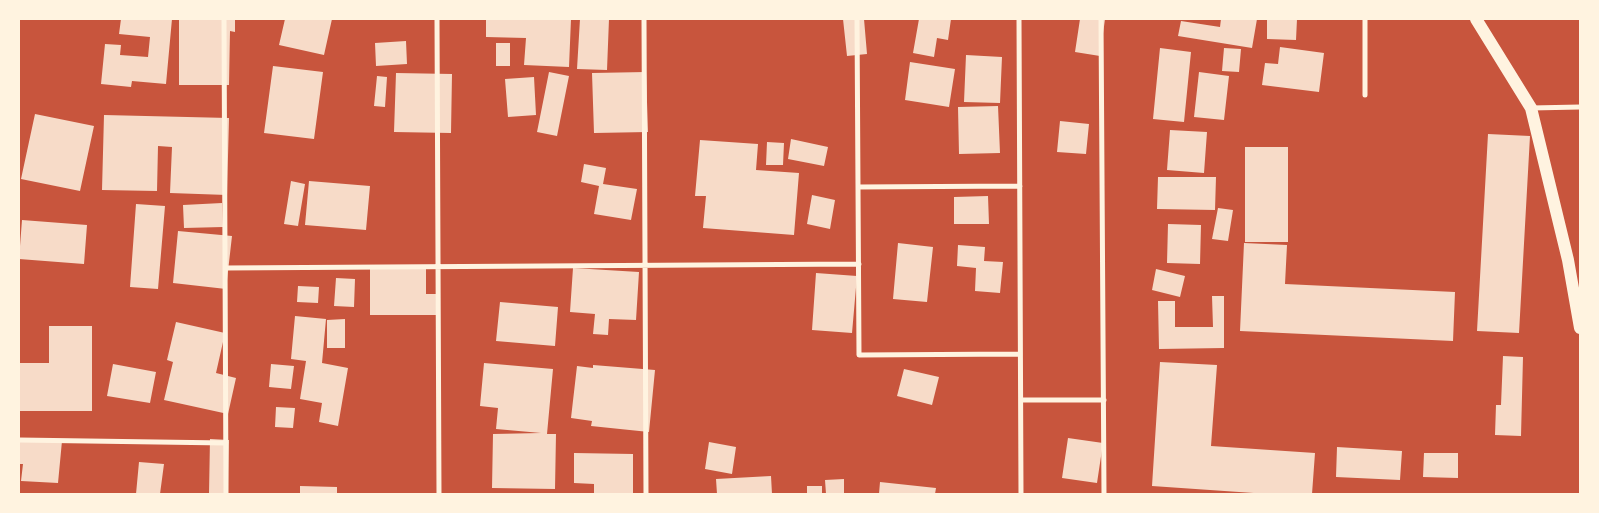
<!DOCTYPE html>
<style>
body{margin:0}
#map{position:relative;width:1599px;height:513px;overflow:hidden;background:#c8553d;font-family:Commissioner,sans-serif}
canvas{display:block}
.frame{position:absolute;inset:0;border:20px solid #fff3e0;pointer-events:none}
</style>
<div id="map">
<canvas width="1599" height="513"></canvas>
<div class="frame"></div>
</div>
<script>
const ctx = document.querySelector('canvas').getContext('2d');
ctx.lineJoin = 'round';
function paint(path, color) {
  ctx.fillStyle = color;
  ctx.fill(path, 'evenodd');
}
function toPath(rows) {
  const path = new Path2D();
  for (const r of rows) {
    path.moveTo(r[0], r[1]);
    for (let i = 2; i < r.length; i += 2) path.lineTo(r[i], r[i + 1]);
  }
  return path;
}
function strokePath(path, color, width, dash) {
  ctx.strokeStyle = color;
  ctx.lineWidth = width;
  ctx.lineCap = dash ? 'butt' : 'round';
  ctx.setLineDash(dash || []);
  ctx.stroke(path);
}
paint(toPath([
 [121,19,172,19,166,84,132,81,131,87,101,84,105,44,121,45,120,55,148,57,150,37,119,34],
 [179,19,235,19,235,32,230,31,229,85,179,85],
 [285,19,332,19,324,55,279,45],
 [486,19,571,19,569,67,524,65,526,38,486,37],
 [580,19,609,19,607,70,577,69],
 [843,19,864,19,867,54,847,56],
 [919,19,951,19,948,40,937,38,934,57,913,53],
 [1080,19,1105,19,1100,56,1075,52],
 [1221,19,1257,19,1252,48,1178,36,1181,21,1220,27],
 [1267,19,1297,19,1296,40,1267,39],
 [406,41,407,64,376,66,375,43],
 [496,43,510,43,510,66,496,66],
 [1280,47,1324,53,1319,92,1262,85,1265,63,1278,64],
 [1160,48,1191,52,1184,122,1153,119],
 [1224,48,1241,49,1239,72,1222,71],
 [966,55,1002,57,1000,103,964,102],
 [910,62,955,69,949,107,905,100],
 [273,66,323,72,314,139,264,133],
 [549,72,569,76,557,136,537,132],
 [646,72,648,132,594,133,592,73],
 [1199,72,1229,76,1224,120,1194,117],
 [396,73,452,74,451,133,394,132],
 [377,76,387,77,385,107,374,106],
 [534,77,536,115,508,117,505,79],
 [998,106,1000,153,959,154,958,107],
 [35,114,94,126,80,191,21,179],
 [104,115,229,118,227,195,170,193,172,147,158,146,157,191,102,190],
 [1060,121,1089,124,1086,154,1057,152],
 [1170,130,1207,132,1204,173,1167,170],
 [1488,134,1530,136,1519,333,1477,331],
 [791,139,828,147,824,166,788,159],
 [700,140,758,144,756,170,799,173,794,235,703,228,706,196,695,196],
 [767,142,784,143,783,165,766,165],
 [1245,147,1288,147,1288,242,1245,242],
 [584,164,606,168,603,184,637,189,631,220,594,214,599,186,581,182],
 [1158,177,1216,177,1215,210,1157,209],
 [291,181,305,184,298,226,284,224],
 [309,181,370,186,366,230,305,225],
 [812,195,835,200,830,229,807,224],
 [988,196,989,224,954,224,954,197],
 [222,203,223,227,184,228,183,205],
 [136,204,165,206,158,289,130,287],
 [1218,208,1233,210,1228,241,1212,239],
 [22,220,87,225,84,264,19,259],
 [1168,224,1201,225,1200,264,1167,263],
 [178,231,232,236,226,289,173,283],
 [898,243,933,247,927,302,893,299],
 [1244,243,1287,245,1285,284,1455,292,1453,341,1240,331],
 [958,245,985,247,984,261,1003,262,1000,293,975,291,976,268,957,266],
 [573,268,639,272,636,320,609,319,608,335,593,334,595,314,570,312],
 [370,269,426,269,426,294,437,294,436,315,370,315],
 [1156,269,1185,276,1180,297,1152,290],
 [816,273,857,276,852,333,812,330],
 [336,278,355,279,354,307,334,306],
 [298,286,319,287,318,303,297,302],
 [1212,296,1224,296,1224,348,1159,349,1158,301,1175,301,1175,327,1213,327],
 [500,302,558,307,555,346,496,341],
 [295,316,326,319,322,363,348,368,338,426,319,422,322,403,300,399,306,361,291,359],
 [345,319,345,348,327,348,327,320],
 [176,322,225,333,216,373,236,378,228,414,164,400,173,362,167,360],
 [49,326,92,326,92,411,20,411,20,363,49,363],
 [1503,356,1523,357,1521,436,1495,435,1496,405,1501,405],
 [1160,362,1217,365,1211,446,1315,453,1312,494,1268,494,1152,486],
 [484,363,553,369,547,434,556,434,555,489,492,488,493,434,541,433,496,429,498,408,480,406],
 [113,364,156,372,150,403,107,396],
 [271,364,294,366,291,389,269,387],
 [593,365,655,370,649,432,591,426,592,421,571,418,577,366,593,368],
 [904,369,939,377,932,405,897,396],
 [276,407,295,408,293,428,275,427],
 [19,438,62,441,58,483,21,481,23,464,19,464],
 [1068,438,1103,443,1097,483,1062,478],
 [210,439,229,440,228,494,209,494],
 [709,442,736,447,732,474,705,469],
 [1337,447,1402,451,1400,480,1336,477],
 [574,453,633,454,633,494,594,494,594,484,574,483],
 [1424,453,1458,453,1458,478,1423,477],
 [139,462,164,464,160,494,136,494],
 [771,476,772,494,717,494,716,479],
 [844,479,844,494,826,494,825,480],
 [880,482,936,488,935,494,879,494],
 [300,486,337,487,337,494,300,494],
 [807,486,822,486,822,494,807,494]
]), '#f7dbc8');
strokePath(toPath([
 [224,19,226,494],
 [437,19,439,494],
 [644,19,646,494],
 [857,19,859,355,1020,354],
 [1019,19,1021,494],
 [1101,19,1104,494],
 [1365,19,1365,95],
 [1531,108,1580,107],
 [858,187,1020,186],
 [225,268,859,264],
 [1021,400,1104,400],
 [19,440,226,443]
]), '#fff3e0', 5);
strokePath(toPath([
 [1476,19,1531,108,1568,260,1580,328]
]), '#fff3e0', 12);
</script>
